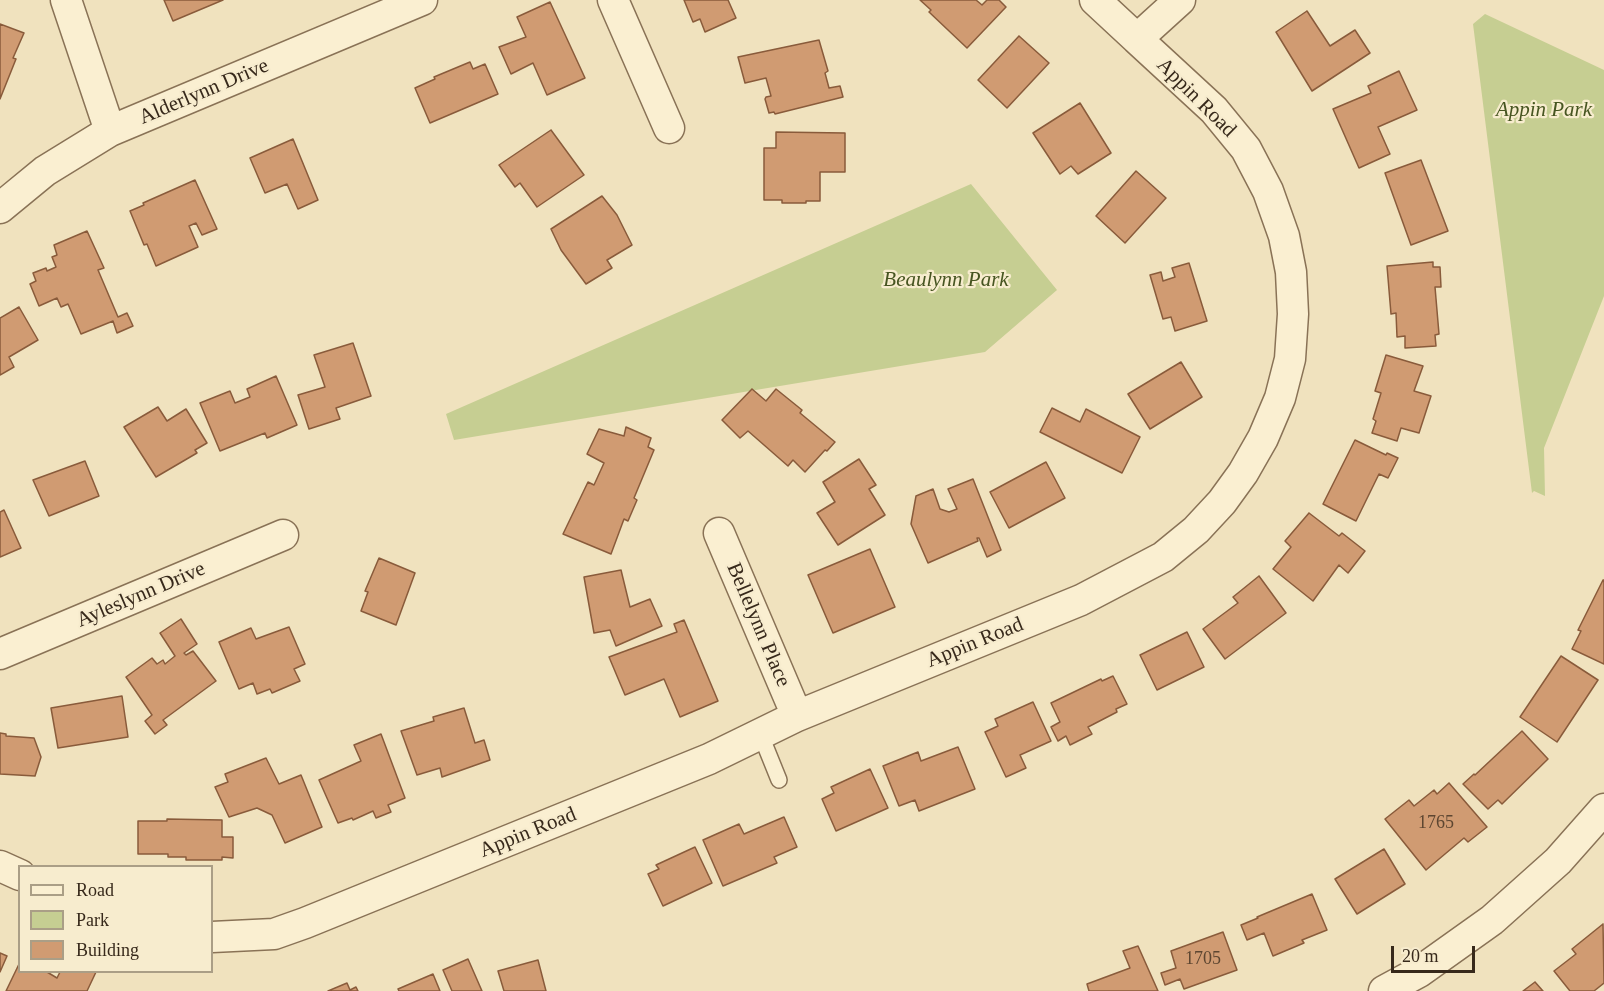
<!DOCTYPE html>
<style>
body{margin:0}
#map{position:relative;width:1604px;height:991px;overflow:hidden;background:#f0e2be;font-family:Georgia,serif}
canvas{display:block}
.legend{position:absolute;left:18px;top:865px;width:195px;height:108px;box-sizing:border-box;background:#f7ecce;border:2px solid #aa9e86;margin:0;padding:8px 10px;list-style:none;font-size:18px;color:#37291b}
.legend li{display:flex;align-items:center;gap:12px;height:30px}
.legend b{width:30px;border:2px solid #aa9e86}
.scale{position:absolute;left:1391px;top:946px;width:84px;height:27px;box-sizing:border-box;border:3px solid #37291b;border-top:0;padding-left:8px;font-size:18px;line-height:21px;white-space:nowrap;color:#37291b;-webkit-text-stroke:4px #f7ecce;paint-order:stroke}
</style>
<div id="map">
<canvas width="1604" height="991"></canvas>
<ul class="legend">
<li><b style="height:8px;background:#faefd1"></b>Road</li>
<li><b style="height:16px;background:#c6ce92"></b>Park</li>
<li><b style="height:16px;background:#d09b72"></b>Building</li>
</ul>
<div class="scale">20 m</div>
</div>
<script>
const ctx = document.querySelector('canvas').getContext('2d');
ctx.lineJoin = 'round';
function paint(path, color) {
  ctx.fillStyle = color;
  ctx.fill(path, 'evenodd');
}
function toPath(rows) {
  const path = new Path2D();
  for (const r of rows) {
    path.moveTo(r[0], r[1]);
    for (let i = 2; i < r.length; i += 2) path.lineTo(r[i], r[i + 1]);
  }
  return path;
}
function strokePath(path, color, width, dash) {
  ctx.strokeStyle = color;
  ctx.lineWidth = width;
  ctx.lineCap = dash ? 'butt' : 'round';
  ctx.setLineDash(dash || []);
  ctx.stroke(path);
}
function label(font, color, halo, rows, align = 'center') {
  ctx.font = font + ' Georgia,serif';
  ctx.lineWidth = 4.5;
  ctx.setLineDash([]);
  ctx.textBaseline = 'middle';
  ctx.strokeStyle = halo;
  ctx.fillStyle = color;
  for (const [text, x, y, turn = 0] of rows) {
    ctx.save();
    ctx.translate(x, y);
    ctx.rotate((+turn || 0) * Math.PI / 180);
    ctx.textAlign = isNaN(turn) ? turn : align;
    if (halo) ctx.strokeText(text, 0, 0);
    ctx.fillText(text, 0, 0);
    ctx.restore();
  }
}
paint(toPath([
 [1485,14,1604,70,1604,296,1544,448,1545,496,1534,491,1532,493,1473,24],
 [971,184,1057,290,985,352,454,440,446,414]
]), '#c6ce92');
const building = toPath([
 [164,0,223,0,173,21,164,0],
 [684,0,728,0,736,18,705,32,700,19,693,22,684,0],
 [920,0,976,0,982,5,987,0,999,0,1006,7,967,48,929,12,931,10,920,0],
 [550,2,585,78,547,95,533,63,511,74,499,47,526,37,517,17,550,2],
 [1307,11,1330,46,1355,30,1370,53,1312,91,1276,32,1307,11],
 [0,24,24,33,13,58,16,59,0,99,0,24],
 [1019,36,1049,63,1007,108,978,80,1019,36],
 [819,40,828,71,825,73,829,88,840,86,843,97,775,114,774,112,769,113,765,99,766,97,771,96,766,78,745,83,738,57,819,40],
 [470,62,473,69,485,64,498,94,430,123,415,88,435,79,434,77,470,62],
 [1399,71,1417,110,1378,127,1390,154,1359,168,1333,109,1371,93,1368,86,1399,71],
 [1080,103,1111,153,1078,174,1071,166,1060,174,1033,133,1080,103],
 [551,130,584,175,537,207,520,183,515,187,499,165,551,130],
 [776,132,845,133,845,172,820,172,820,201,806,201,806,203,782,203,782,200,764,200,764,148,776,148,776,132],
 [293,139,318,200,298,209,287,184,265,193,250,158,293,139],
 [1421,160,1448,231,1411,245,1385,173,1421,160],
 [1136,171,1166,198,1125,243,1096,216,1136,171],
 [195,180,217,229,202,235,196,223,189,226,198,247,156,266,147,244,144,245,130,211,144,205,143,203,195,180],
 [602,196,617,215,632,245,607,260,612,268,586,284,561,250,551,229,602,196],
 [87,231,104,268,98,270,118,317,127,313,133,326,117,333,113,321,81,334,68,304,61,307,57,298,39,306,30,284,36,281,33,273,46,268,47,271,56,267,52,257,57,255,54,245,87,231],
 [1433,262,1433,267,1440,267,1441,287,1435,287,1439,334,1435,335,1436,346,1405,348,1405,336,1397,337,1396,313,1391,314,1387,266,1433,262],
 [1189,263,1207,321,1175,331,1171,317,1163,319,1150,275,1161,272,1163,281,1175,277,1172,268,1189,263],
 [19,307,38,340,9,357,14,367,0,375,0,318,19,307],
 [353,343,371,396,336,408,340,419,309,429,298,395,325,387,314,355,353,343],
 [1386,355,1423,366,1414,391,1431,396,1419,433,1401,428,1397,441,1372,433,1376,421,1373,419,1381,393,1375,391,1386,355],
 [1181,362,1202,397,1150,429,1128,394,1181,362],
 [276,376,297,425,267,438,265,433,220,451,200,403,230,391,235,403,250,397,247,389,276,376],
 [752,389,766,401,776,389,802,410,800,413,835,442,827,451,825,450,805,472,793,460,788,466,748,431,740,438,722,420,752,389],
 [158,407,167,421,186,409,207,443,195,450,197,453,156,477,124,427,158,407],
 [1052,408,1080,422,1086,409,1140,437,1122,473,1040,432,1052,408],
 [626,427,651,438,648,447,654,450,634,498,637,500,628,521,624,519,611,554,563,534,588,482,594,485,604,463,587,454,599,429,624,436,626,427],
 [1355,440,1386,455,1387,453,1398,458,1388,478,1379,474,1356,521,1323,504,1355,440],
 [859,459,876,485,869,489,885,515,838,545,817,513,835,502,823,482,859,459],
 [85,461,99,496,49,516,33,480,85,461],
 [1046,462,1065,498,1009,528,990,492,1046,462],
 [973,479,1001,550,987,557,979,538,977,538,978,541,928,563,911,524,916,496,933,489,940,509,949,512,957,509,948,489,973,479],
 [4,510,21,548,0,557,0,512,4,510],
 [1309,513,1339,536,1342,533,1365,551,1348,573,1339,565,1313,601,1273,569,1291,547,1285,541,1309,513],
 [870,549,895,607,833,633,808,575,870,549],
 [379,558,415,573,396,625,361,611,368,592,365,591,379,558],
 [621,570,630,607,650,599,662,626,616,646,610,630,594,633,584,577,621,570],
 [1259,576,1286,613,1225,659,1203,629,1238,603,1233,597,1259,576],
 [1603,580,1604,580,1604,664,1572,649,1581,631,1578,630,1603,580],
 [181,619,197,644,184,653,186,655,193,651,216,681,163,720,167,725,155,734,145,721,152,715,126,677,152,658,157,664,163,660,165,664,175,656,160,633,181,619],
 [684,620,718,701,680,717,664,679,625,695,609,657,677,632,674,624,684,620],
 [289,627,305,664,294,669,300,681,272,693,270,689,257,694,253,683,239,689,219,642,251,628,256,639,289,627],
 [1187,632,1204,667,1157,690,1140,655,1187,632],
 [1561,656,1598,680,1557,742,1520,717,1561,656],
 [1113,676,1127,704,1116,709,1117,712,1088,727,1092,734,1070,745,1066,736,1058,741,1051,727,1060,722,1051,703,1101,679,1102,681,1113,676],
 [122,696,128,737,58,748,51,708,122,696],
 [1033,702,1051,741,1020,755,1026,768,1006,777,985,732,998,726,995,719,1033,702],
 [464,708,475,743,484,740,490,760,442,777,440,768,417,775,401,731,434,721,433,717,464,708],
 [1522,731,1548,759,1502,804,1498,800,1488,809,1463,784,1474,774,1475,775,1522,731],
 [0,733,6,734,6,736,34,738,41,757,35,776,0,774,0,733],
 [381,734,405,798,388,805,391,812,376,818,373,811,353,820,352,818,338,823,319,780,361,761,354,745,381,734],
 [958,747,975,789,919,811,915,800,899,806,883,766,918,752,921,761,958,747],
 [266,758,279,784,301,775,322,827,285,843,272,815,257,808,229,817,215,787,228,782,225,774,266,758],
 [870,769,888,808,836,831,822,799,834,793,831,787,870,769],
 [1449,783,1487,827,1468,842,1464,838,1426,870,1385,819,1409,800,1414,806,1434,790,1437,794,1449,783],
 [784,817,797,847,774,857,777,863,723,886,703,840,739,824,744,834,784,817],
 [167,819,222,820,222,837,233,837,233,858,222,857,222,860,186,860,186,857,168,857,168,854,138,854,138,821,167,821,167,819],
 [695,847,712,883,663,906,648,874,659,869,656,865,695,847],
 [1384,849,1405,884,1357,914,1335,879,1384,849],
 [1312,894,1327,930,1302,940,1304,943,1273,956,1264,933,1247,940,1241,925,1258,918,1257,917,1312,894],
 [1603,924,1604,983,1594,991,1570,991,1554,971,1576,954,1572,949,1603,924],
 [1223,932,1237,970,1184,989,1180,979,1165,985,1161,973,1176,968,1171,951,1223,932],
 [1138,946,1158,991,1089,991,1087,984,1130,968,1123,951,1138,946],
 [0,953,7,956,0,972,0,953],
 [468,959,482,991,452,991,443,970,468,959],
 [538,960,546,991,504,991,498,971,538,960],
 [20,962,20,972,47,972,57,978,60,972,96,972,87,991,6,991,20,962],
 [433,974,440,991,399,991,398,989,433,974],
 [1535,982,1543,991,1523,991,1535,982],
 [347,983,350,990,356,987,358,991,328,991,347,983]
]);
paint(building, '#d09b72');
strokePath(building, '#895b3b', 1.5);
const lane = toPath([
 [760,733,779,780]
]);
const street = toPath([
 [66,0,110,131],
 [613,0,669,128],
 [1095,0,1137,39,1180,0],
 [0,208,45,171,110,131,422,0],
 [719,533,797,716],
 [0,654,283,535],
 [0,866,20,875],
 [212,937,274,934,305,923,709,759,797,716,1081,600,1163,557,1196,530,1222,502,1243,473,1263,438,1280,398,1290,359,1293,314,1291,272,1284,236,1268,191,1246,149,1214,110,1137,39],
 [1384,991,1419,972,1492,920,1558,861,1604,809]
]);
strokePath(lane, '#897256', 18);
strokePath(street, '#897256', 33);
strokePath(lane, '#faefd1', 15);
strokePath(street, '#faefd1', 30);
label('18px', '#5d4631', null, [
 ["1765",1436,823],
 ["1705",1203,959]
]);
label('21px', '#37291b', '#f7ecce', [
 ["Alderlynn Drive",204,92,-23],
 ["Appin Road",1196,98,45],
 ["Ayleslynn Drive",141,595,-23],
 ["Bellelynn Place",758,625,67],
 ["Appin Road",975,643,-22],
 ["Appin Road",528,833,-22]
]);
label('italic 21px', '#475521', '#f7ecce', [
 ["Appin Park",1544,110],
 ["Beaulynn Park",946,280]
]);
</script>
